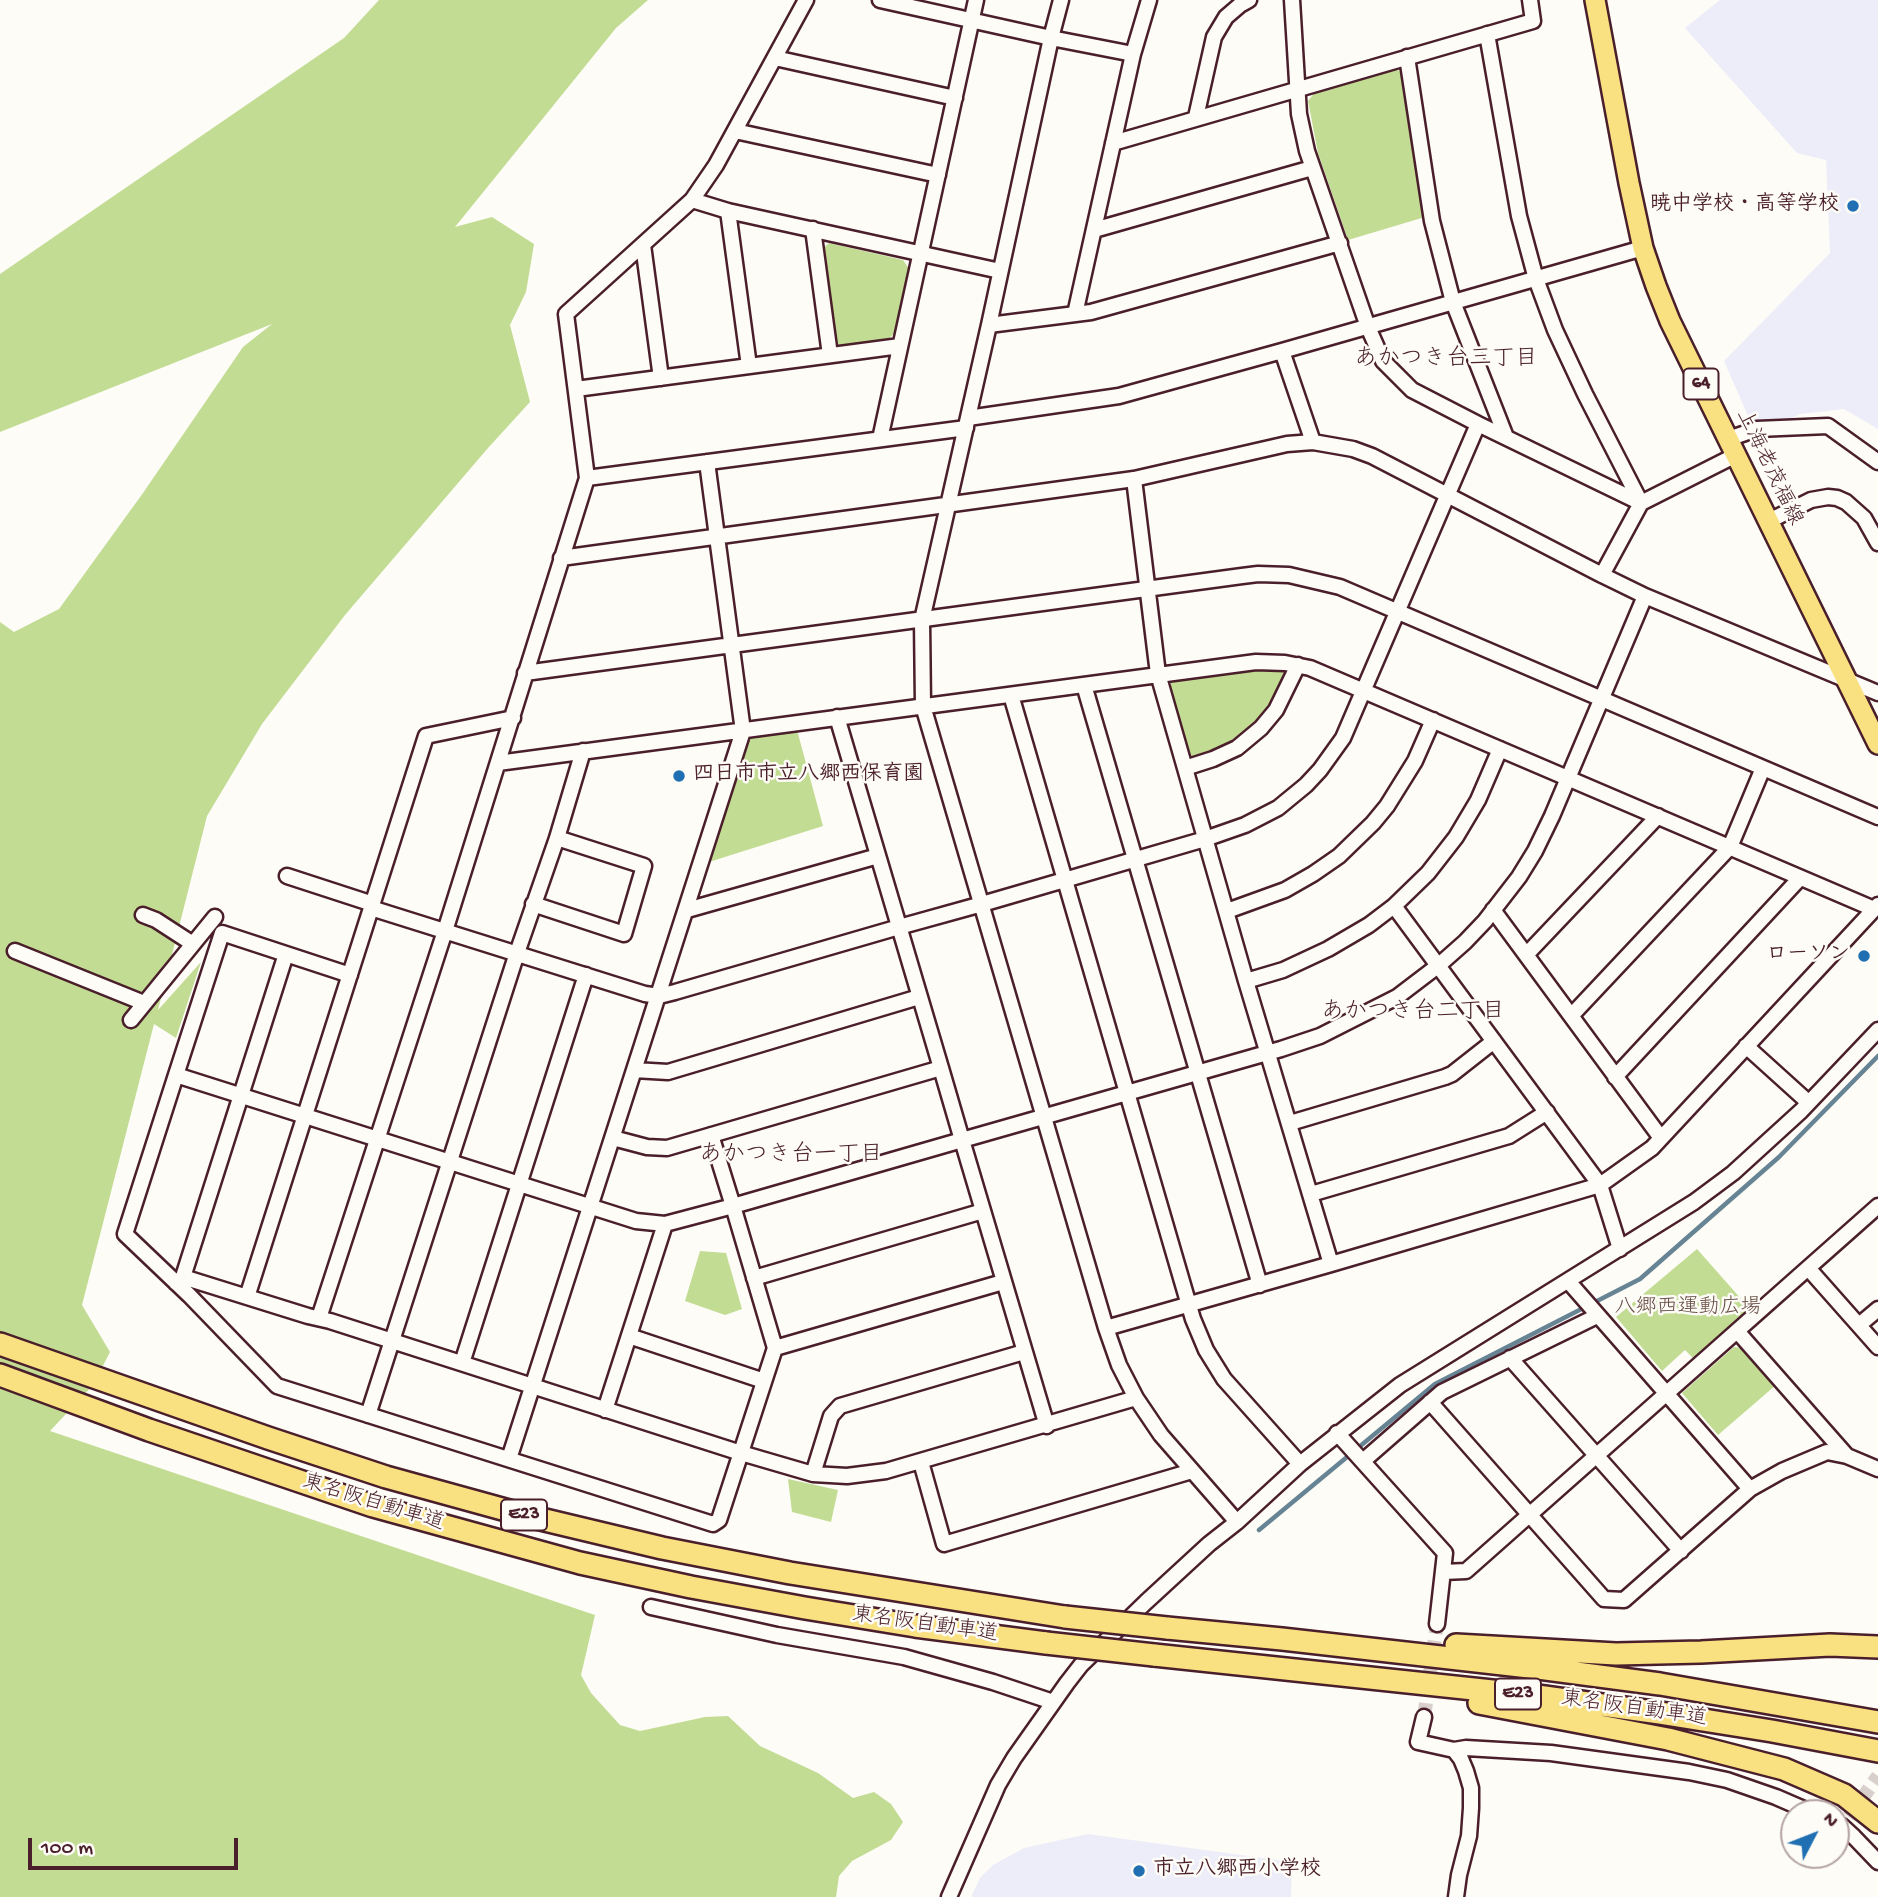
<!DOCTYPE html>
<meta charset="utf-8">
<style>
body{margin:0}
#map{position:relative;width:1878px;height:1897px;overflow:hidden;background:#fdfcf7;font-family:"Gochi Hand",sans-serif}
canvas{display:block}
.north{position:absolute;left:1780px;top:1799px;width:70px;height:70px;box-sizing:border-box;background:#fdfcf7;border:2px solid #b5a4a5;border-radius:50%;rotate:48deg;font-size:19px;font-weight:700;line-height:28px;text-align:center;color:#4a1f2b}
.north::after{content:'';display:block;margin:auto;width:24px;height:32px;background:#1f6fb2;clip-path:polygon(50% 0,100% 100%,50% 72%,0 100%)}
.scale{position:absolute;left:28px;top:1838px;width:210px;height:32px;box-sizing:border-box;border:4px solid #4a1f2b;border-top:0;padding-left:9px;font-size:21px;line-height:24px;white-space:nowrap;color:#4a1f2b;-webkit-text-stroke:5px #fdfcf7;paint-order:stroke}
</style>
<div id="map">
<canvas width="1878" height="1897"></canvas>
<div class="north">N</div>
<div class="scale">100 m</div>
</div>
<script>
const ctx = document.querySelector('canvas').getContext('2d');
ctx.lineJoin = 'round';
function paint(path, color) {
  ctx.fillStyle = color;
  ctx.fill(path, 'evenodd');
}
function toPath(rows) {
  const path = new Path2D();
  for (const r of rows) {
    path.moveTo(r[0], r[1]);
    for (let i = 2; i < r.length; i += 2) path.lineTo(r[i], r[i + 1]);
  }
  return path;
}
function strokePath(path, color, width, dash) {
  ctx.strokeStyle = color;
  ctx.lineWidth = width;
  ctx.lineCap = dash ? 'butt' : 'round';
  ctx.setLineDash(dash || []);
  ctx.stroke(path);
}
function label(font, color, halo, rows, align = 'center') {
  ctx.font = font + ' "Gochi Hand","Klee One",sans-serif';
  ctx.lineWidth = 5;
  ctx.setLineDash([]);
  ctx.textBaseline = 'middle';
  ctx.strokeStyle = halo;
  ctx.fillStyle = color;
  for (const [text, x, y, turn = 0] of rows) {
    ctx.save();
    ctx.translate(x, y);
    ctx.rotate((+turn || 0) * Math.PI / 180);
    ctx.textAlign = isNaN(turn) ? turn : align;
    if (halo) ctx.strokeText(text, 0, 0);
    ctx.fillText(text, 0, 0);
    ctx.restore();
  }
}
paint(toPath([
 [1720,0,1878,0,1878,429,1844,409,1800,414,1756,434,1724,361,1830,253,1826,160,1797,153,1685,28],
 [1088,1834,1292,1862,1291,1897,971,1897,980,1878,993,1865,1024,1848]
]), '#ecedf9');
paint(toPath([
 [379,0,648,0,616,28,455,227,492,217,534,244,526,292,510,325,530,402,488,448,345,615,262,724,207,816,158,1010,201,962,176,1038,154,1024,82,1305,110,1352,93,1385,50,1431,595,1615,581,1675,591,1693,620,1725,640,1731,705,1717,728,1716,760,1746,818,1773,853,1798,874,1792,891,1804,903,1822,891,1840,852,1861,839,1876,836,1897,0,1897,0,622,14,632,59,609,143,493,243,347,272,324,0,432,0,274,344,38],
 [1393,68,1403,73,1425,217,1348,240,1318,153,1308,101,1316,91],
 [829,243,903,260,910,270,897,331,884,343,842,349,833,341,822,249],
 [1265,668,1281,670,1287,677,1266,714,1241,739,1195,759,1189,756,1169,687,1172,681],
 [797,730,823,826,709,862,747,741,751,735],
 [1697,1249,1750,1309,1694,1359,1685,1350,1662,1371,1616,1317],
 [700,1251,726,1253,742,1309,725,1315,685,1301],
 [1734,1347,1744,1348,1776,1385,1718,1435,1682,1393],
 [788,1479,838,1490,831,1522,792,1512]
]), '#c3dc93');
strokePath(toPath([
 [1259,1530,1435,1384,1640,1279,1779,1157,1878,1056]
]), '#678494', 4.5);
strokePath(toPath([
 [1424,1717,1437,1624],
 [1849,1817,1878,1776]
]), '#d9d0ce', 14, [14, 7]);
const minor = toPath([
 [880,0,1051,38,1133,54],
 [1061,0,1051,38,989,325,922,620,923,706,1106,1328,1119,1365,1136,1398,1161,1435,1237,1522],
 [1292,0,1299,114,1307,151,1368,327,1383,361,1412,390,1478,424,1641,503],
 [1487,34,1519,216,1536,279,1555,330,1585,394,1641,503],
 [1407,57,1432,221,1453,302,1506,437],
 [775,58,955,98],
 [1196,117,1214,37,1226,17,1240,5,1249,0],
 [735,131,938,175],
 [1113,143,1533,21,1530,0],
 [692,200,728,211,1000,271],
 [728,211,749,366],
 [813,229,830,355],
 [1094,230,1312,168],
 [643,245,661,378],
 [1075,314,1133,54,1149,0],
 [989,325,1091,312,1340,243],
 [1282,351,1313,442],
 [576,389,900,346],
 [968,418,1119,396,1282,351,1643,248],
 [880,439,976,0],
 [1728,439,1757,429,1828,426,1878,462],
 [587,478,966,428],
 [1134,479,1158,674,1246,981,1331,1264],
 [1769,521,1811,500,1828,497,1837,498,1846,502,1864,518,1878,543],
 [561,558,1134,479,1287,444,1313,442,1353,449,1372,456,1602,575,1645,596,1878,693],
 [1602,575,1641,503,1736,455],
 [525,673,1242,576,1258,574,1289,575,1340,587,1878,817],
 [1084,685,1260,1285],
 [1011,695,1193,1319,1206,1350,1224,1379,1300,1464],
 [837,717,941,1068],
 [498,763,1256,662,1285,663,1310,668,1874,909],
 [1185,768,1213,759,1237,748,1261,728,1276,710,1298,665],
 [287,876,373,904],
 [533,904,624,934,644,866,557,838],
 [1394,906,1600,1185,1620,1249],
 [371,908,645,994,659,996,675,992,899,927,982,904,1205,839,1245,825,1278,808,1306,785,1320,770,1343,738,1478,424],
 [687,910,878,856],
 [1493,910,1661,1138],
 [1227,911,1285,890,1313,874,1339,856,1373,823,1387,806,1415,761,1433,720],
 [143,915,156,920,193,944],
 [15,951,144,1003],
 [1526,955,1658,816],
 [1246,981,1283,970,1328,949,1369,925,1394,906,1428,873,1456,837,1478,800,1500,749],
 [1571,1016,1730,847,1763,768],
 [131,1020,215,917],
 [1746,1046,1808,1102],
 [634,1070,668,1072,919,997],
 [176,1075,636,1221,665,1224,733,1206,775,1348,719,1520,713,1524,277,1386,189,1295,125,1234,176,1075,222,933,350,975],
 [1615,1077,1800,878],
 [1290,1123,1445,1077,1452,1074,1494,1041],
 [613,1138,647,1147,667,1148,941,1068,962,1140,733,1206,711,1135],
 [1311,1194,1509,1136,1547,1112],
 [1808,1268,1878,1347],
 [183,1277,308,1316,330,1321,741,1453,813,1474,847,1476,886,1471,1136,1398],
 [754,1278,983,1211],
 [1568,1281,1750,1489],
 [176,1283,183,1277,286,954],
 [247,1297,426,736,513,718],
 [319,1318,445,931,587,478,566,314,692,200,716,165,806,0],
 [1859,1325,1878,1309],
 [1106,1328,1331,1264,1600,1185,1652,1148,1878,905],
 [1737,1331,1847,1456],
 [629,1336,764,1381],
 [775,1348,1003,1282],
 [1510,1358,1681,1551],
 [462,1363,586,975],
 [1430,1402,1604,1599,1624,1600,1750,1489,1782,1471,1827,1452,1847,1456,1878,1469],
 [605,1410,665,1224],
 [368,1415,517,953,557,838,583,751],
 [1047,1426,962,1140,1281,1049,1320,1036,1397,997,1439,965,1465,942,1485,921,1519,877,1535,851,1552,816,1645,596],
 [1337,1433,1445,1553,1437,1624],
 [509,1459,743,731,707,462],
 [1363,1461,1442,1392,1597,1316],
 [921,1462,944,1544,1192,1471],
 [813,1474,831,1416,840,1406,1024,1352],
 [1443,1572,1466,1571,1878,1206],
 [651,1607,777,1635,904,1657,993,1682,1053,1702],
 [1424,1717,1418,1742,1454,1750,1466,1748,1551,1753,1689,1772,1727,1780,1776,1797,1813,1813],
 [1454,1750,1461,1759,1466,1771,1471,1788,1471,1808,1469,1836,1459,1875,1456,1897],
 [1836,1824,1842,1826,1854,1837,1878,1862],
 [949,1897,998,1785,1014,1758,1067,1683,1081,1665,1146,1602,1209,1544,1237,1522,1300,1464,1400,1385,1694,1202,1733,1173,1801,1111,1878,1030]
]);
const major = toPath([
 [1595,0,1629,183,1643,248,1656,286,1670,321,1878,744]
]);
const highway = toPath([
 [0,1344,268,1438,386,1477,524,1515,662,1548,790,1573,1065,1617],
 [0,1375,149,1430,373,1506,580,1563,691,1587,805,1608,915,1626,1046,1643],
 [1167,1628,1282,1639,1538,1668,1660,1684,1878,1722],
 [1456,1645,1616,1654,1701,1652,1830,1645,1878,1647],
 [1154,1655,1530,1695,1660,1713,1772,1731,1878,1751],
 [1479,1703,1668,1739,1784,1769,1844,1795,1878,1822]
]);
strokePath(minor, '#4a1f2b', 19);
strokePath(major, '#4a1f2b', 24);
strokePath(highway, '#4a1f2b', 26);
strokePath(minor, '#fdfcf7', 14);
strokePath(major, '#f9e181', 19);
strokePath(highway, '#f9e181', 21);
const highwayBridge = toPath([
 [1065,1617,1167,1628],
 [1046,1643,1154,1655]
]);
strokePath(highwayBridge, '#4a1f2b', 26, []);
strokePath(highwayBridge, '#f9e181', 21);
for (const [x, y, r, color] of [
 [1853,206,7,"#1f6fb2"],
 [679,776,7,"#1f6fb2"],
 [1864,956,7,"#1f6fb2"],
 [1139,1871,7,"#1f6fb2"]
]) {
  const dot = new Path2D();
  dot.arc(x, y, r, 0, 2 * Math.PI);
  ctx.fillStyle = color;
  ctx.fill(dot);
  strokePath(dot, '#fdfcf7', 2.5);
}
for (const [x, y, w] of [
 [1701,384,35],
 [524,1515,46],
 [1518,1694,46]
]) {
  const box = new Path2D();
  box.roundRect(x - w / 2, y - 15.5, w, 31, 5);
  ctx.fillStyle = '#fdfcf7';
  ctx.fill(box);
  strokePath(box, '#4a1f2b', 2);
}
label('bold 19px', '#4a1f2b', null, [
 ["64",1701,384],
 ["E23",524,1515],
 ["E23",1518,1694]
]);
label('bold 21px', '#4a1f2b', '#fdfcf7', [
 ["暁中学校・高等学校",1839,206],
 ["四日市市立八郷西保育園",693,776,"left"],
 ["ローソン",1850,956],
 ["市立八郷西小学校",1153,1871,"left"]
], 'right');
label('21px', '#4a1f2b', '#fdfcf7', [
 ["上海老茂福線",1768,468,64],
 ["東名阪自動車道",373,1504,17],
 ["東名阪自動車道",925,1626,8],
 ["東名阪自動車道",1634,1710,8]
]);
label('21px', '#684e45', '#fdfcf7', [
 ["八郷西運動広場",1688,1309]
]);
label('23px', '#4a1f2b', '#fdfcf7', [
 ["あかつき台三丁目",1446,360],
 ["あかつき台二丁目",1413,1013],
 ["あかつき台一丁目",791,1156]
]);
</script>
